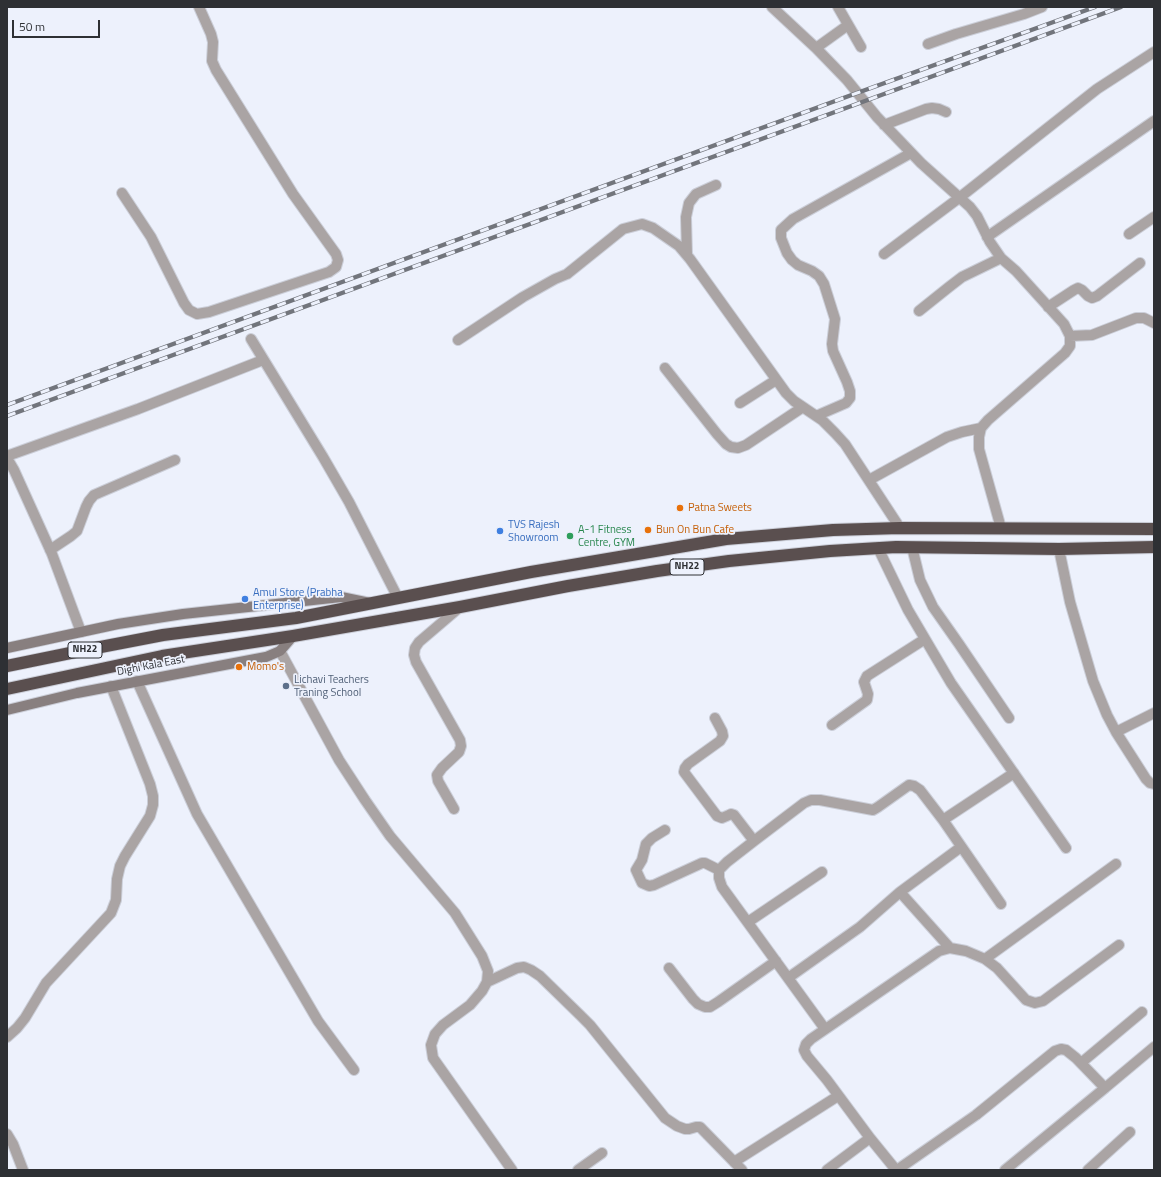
<!DOCTYPE html>
<style>
body{margin:0}
#map{position:relative;width:1161px;height:1177px;overflow:hidden;background:#edf1fc;font-family:"Titillium Web",sans-serif}
canvas{display:block}
.frame{position:absolute;inset:0;border:8px solid #2e3034;pointer-events:none}
.scale{position:absolute;left:12px;top:20px;width:88px;height:18px;box-sizing:border-box;border:2px solid #2e3034;border-top:0;padding-left:5px;font-size:12px;line-height:14px;white-space:nowrap;color:#2e3034;-webkit-text-stroke:3px #edf1fc;paint-order:stroke}
</style>
<div id="map">
<canvas width="1161" height="1177"></canvas>
<div class="frame"></div>
<div class="scale">50 m</div>
</div>
<script>
const ctx = document.querySelector('canvas').getContext('2d');
ctx.lineJoin = 'round';
function toPath(rows) {
  const path = new Path2D();
  for (const r of rows) {
    path.moveTo(r[0], r[1]);
    for (let i = 2; i < r.length; i += 2) path.lineTo(r[i], r[i + 1]);
  }
  return path;
}
function strokePath(path, color, width, dash) {
  ctx.strokeStyle = color;
  ctx.lineWidth = width;
  ctx.lineCap = dash ? 'butt' : 'round';
  ctx.setLineDash(dash || []);
  ctx.stroke(path);
}
function label(font, color, halo, rows, align = 'center') {
  ctx.font = font + ' "Titillium Web",sans-serif';
  ctx.lineWidth = 3.5;
  ctx.setLineDash([]);
  ctx.textBaseline = 'middle';
  ctx.strokeStyle = halo;
  ctx.fillStyle = color;
  for (const [text, x, y, turn = 0] of rows) {
    ctx.save();
    ctx.translate(x, y);
    ctx.rotate((+turn || 0) * Math.PI / 180);
    ctx.textAlign = isNaN(turn) ? turn : align;
    if (halo) ctx.strokeText(text, 0, 0);
    ctx.fillText(text, 0, 0);
    ctx.restore();
  }
}
const street = toPath([
 [772,7,816,48,847,80,877,117,921,163,970,207,977,216,990,242,1001,258,1016,271,1064,324,1070,336,1070,346,1065,353,988,420,981,428,979,437,979,449,1001,528],
 [838,7,861,47],
 [928,44,956,34,1024,14,1042,7],
 [816,48,848,25],
 [884,125,926,109,932,108,939,109,946,112],
 [122,193,151,237,184,303,189,310,197,314,209,312,329,272,336,267,338,260,336,254,293,194,216,70,212,61,213,42,211,34,199,7],
 [1129,234,1154,217],
 [987,237,1154,121],
 [884,254,959,198,1097,89,1154,52],
 [687,255,686,217,689,203,696,194,716,185],
 [1048,307,1074,290,1078,288,1082,290,1088,296,1092,298,1097,296,1140,263],
 [919,311,949,287,962,277,1001,258],
 [1070,336,1092,335,1136,318,1144,318,1154,323],
 [251,339,323,457,349,502,398,598],
 [458,340,523,297,555,279,567,274,623,229,642,224,653,228,679,246,690,259,786,393,794,401,822,420,835,433,845,444,900,528],
 [665,368,717,434,726,444,731,447,738,448,746,445,803,407],
 [740,403,776,380],
 [816,416,846,403,850,398,850,391,847,382,833,351,832,344,835,319,824,284,819,276,812,271,798,265,792,260,787,253,781,238,781,230,793,219,911,153],
 [7,456,138,409,263,360],
 [7,458,14,470,52,554,81,632],
 [869,480,947,437,962,432,981,428],
 [912,547,920,580,933,607,959,644,1009,718],
 [878,548,908,610,951,683,1066,848],
 [1059,549,1070,602,1093,681,1107,715,1116,732,1154,713],
 [50,550,71,536,77,531,86,507,89,501,94,495,175,460],
 [280,651,339,760,365,800,390,836,455,913,482,956,488,971,487,982,482,991,470,1005,443,1025,435,1034,431,1045,433,1058,512,1170],
 [137,681,197,814,318,1021,354,1070],
 [715,718,722,731,723,736,720,741,688,764,685,768,684,772,717,816,722,818,729,815,731,814,734,815,754,841],
 [832,725,867,700,868,694,864,682,867,676,925,639],
 [1116,732,1146,779,1150,783,1154,784],
 [454,809,438,781,437,775,442,768,459,752,461,746,460,740,416,662,414,655,415,648,419,642,460,607],
 [665,830,652,838,646,844,642,860,636,870,642,883,649,886,654,885,702,863,705,863,719,870],
 [900,892,950,948],
 [1001,904,943,820,1014,773],
 [748,922,822,872],
 [985,959,1116,864],
 [669,968,693,999,698,1004,705,1007,710,1007,718,1002,776,961],
 [788,978,860,927,900,892,961,847],
 [487,982,517,968,524,967,531,970,540,976,580,1015,590,1025,665,1118,677,1126,685,1129,689,1129,696,1127,700,1127,742,1170],
 [825,1029,722,887,719,878,719,870,727,862,754,841,804,803,811,800,820,800,873,810,878,807,909,785,914,786,920,790,943,820],
 [7,1037,17,1028,25,1018,46,983,111,913,116,900,117,879,120,866,125,856,150,816,153,805,153,796,150,784,111,686],
 [1081,1063,1142,1012],
 [7,1134,13,1144,23,1170],
 [870,1138,896,1170],
 [734,1162,838,1096],
 [578,1170,602,1153],
 [827,1170,870,1138,827,1080,807,1056,804,1050,806,1044,811,1039,939,951,950,948,966,951,985,959,997,968,1026,1000,1035,1003,1043,1001,1119,945],
 [897,1170,976,1115,1055,1051,1061,1049,1066,1050,1076,1058,1105,1088,1154,1047],
 [1005,1170,1105,1088],
 [1088,1170,1130,1132]
]);
const secondary = toPath([
 [7,648,118,624,183,614,341,597,370,603],
 [7,710,77,693,266,657,280,651,293,636]
]);
const highway = toPath([
 [7,666,85,650,163,635,296,618,531,572,726,539,833,530,900,528,1154,529],
 [7,689,162,656,293,636,460,607,568,586,657,571,729,561,830,551,896,547,1059,549,1154,547]
]);
strokePath(street, '#cbced8', 12);
strokePath(secondary, '#cbced8', 12);
strokePath(highway, '#cbced8', 14);
strokePath(street, '#aaa4a4', 10);
strokePath(secondary, '#887f7f', 10);
strokePath(highway, '#5a4f4f', 12);
const rail = toPath([
 [7,405,857,93,1095,7],
 [7,416,1121,7]
]);
strokePath(rail, '#72757c', 4.5);
strokePath(rail, '#edf1fc', 3, [9]);
for (const [x, y, r, color] of [
 [680,508,4,"#e8710a"],
 [648,530,4,"#e8710a"],
 [500,531,4,"#3f7fe0"],
 [570,536,4,"#2e9e5b"],
 [245,599,4,"#3f7fe0"],
 [239,667,4,"#e8710a"],
 [286,686,4,"#5c6f8a"]
]) {
  const dot = new Path2D();
  dot.arc(x, y, r, 0, 2 * Math.PI);
  ctx.fillStyle = color;
  ctx.fill(dot);
  strokePath(dot, '#edf1fc', 1.5);
}
for (const [x, y, w] of [
 [687,567,34],
 [85,650,34]
]) {
  const box = new Path2D();
  box.roundRect(x - w / 2, y - 8, w, 16, 3);
  ctx.fillStyle = '#edf1fc';
  ctx.fill(box);
  strokePath(box, '#2e3034', 1);
}
label('bold 10px', '#2e3034', null, [
 ["NH22",687,567],
 ["NH22",85,650]
]);
label('11px', '#c56008', '#edf1fc', [
 ["Patna Sweets",688,508],
 ["Bun On Bun Cafe",656,530],
 ["Momo's",247,667]
], 'left');
label('11px', '#366cbe', '#edf1fc', [
 ["TVS Rajesh",508,525],
 ["Showroom",508,538],
 ["Amul Store (Prabha",253,593],
 ["Enterprise)",253,606]
], 'left');
label('11px', '#27864d', '#edf1fc', [
 ["A-1 Fitness",578,530],
 ["Centre, GYM",578,543]
], 'left');
label('11px', '#2e3034', '#edf1fc', [
 ["Dighi Kala East",151,666,-11]
]);
label('11px', '#4e5e75', '#edf1fc', [
 ["Lichavi Teachers",294,680],
 ["Traning School",294,693]
], 'left');
</script>
